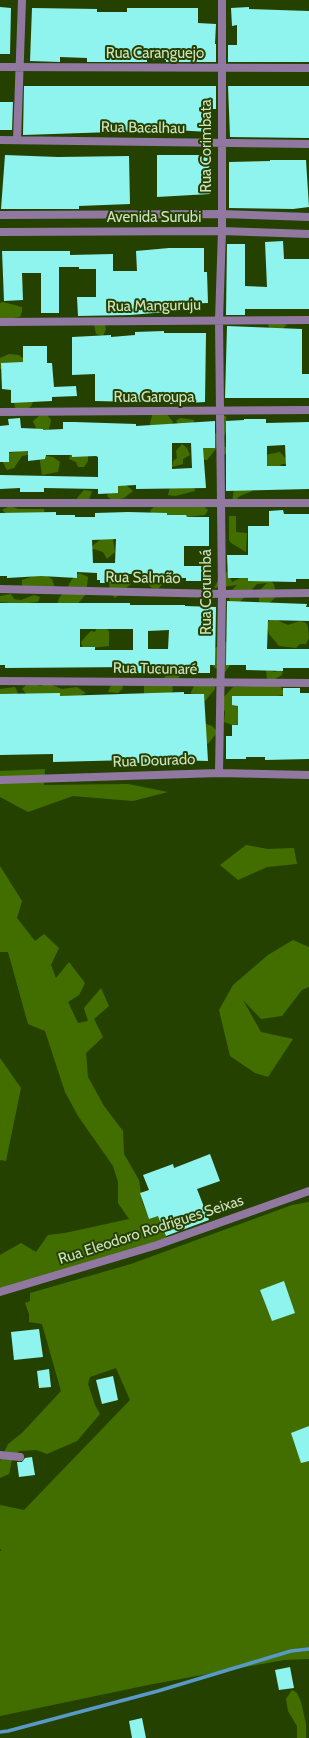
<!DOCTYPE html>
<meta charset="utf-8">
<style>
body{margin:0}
canvas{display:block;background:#254100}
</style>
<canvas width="309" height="1738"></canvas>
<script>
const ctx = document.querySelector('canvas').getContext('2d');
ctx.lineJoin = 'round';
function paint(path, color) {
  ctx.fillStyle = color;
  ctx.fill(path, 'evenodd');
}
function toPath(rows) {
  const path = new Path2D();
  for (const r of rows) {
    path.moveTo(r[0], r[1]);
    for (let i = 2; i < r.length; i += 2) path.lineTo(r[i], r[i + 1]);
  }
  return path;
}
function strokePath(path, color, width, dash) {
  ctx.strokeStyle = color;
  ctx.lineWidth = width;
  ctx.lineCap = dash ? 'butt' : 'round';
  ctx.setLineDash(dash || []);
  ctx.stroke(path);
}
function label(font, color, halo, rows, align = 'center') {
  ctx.font = font + ' Cabin,sans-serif';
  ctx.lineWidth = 4;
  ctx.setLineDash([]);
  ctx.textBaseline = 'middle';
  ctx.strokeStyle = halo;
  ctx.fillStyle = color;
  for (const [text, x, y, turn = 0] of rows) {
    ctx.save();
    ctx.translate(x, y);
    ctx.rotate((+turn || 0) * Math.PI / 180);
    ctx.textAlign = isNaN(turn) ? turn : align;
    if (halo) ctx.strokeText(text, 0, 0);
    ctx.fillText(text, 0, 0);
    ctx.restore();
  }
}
paint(toPath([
 [3,302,22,307,22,312,20,317,0,320,0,303],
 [278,320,287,325,282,329,271,331,267,323],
 [94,324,105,325,106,329,103,336,96,334],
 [9,354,19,355,31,364,0,369,0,358],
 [27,396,33,402,31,406,27,410,16,410,13,400],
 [166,413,173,422,168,430,151,434,150,424,152,415],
 [47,415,51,420,49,429,43,434,38,433,33,421,39,416],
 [220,416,226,416,227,428,224,438,225,447,235,446,233,454,222,454,219,445,207,460,194,459,213,433,218,434],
 [180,418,194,420,193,427,178,424,176,421],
 [24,444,42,455,53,457,60,462,58,472,42,475,39,455,32,454,22,456,14,468,7,470,2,461,7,453,17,452],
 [182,444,187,448,190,455,183,459,183,464,172,467,173,461,177,458,176,451],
 [71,452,88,456,88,461,84,467,78,467,76,462,69,459],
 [280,452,285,458,295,454,286,472,286,464,282,464,275,470,262,471,260,456],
 [249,483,252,491,240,496,232,503,234,488],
 [125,484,133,491,124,498,113,501,107,496,112,487],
 [170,487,194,487,195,491,175,496,168,495],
 [84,490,92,491,89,500,78,502,77,498],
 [157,503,177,507,200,503,208,510,205,515,179,518,155,517,150,511],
 [10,506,18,509,44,509,45,516,10,517,2,510],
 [229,516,236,516,236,532,247,533,246,552,231,543,229,540],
 [102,538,113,539,115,552,107,559,103,552,90,548],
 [228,571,232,582,244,576,252,581,269,579,274,584,276,597,265,607,259,602,259,591,267,583,257,584,236,606,230,602,228,594,237,585,214,588,218,580],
 [42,573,52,579,55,588,22,587,22,580],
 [79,573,88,577,86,594,75,607,57,605,59,598,67,588,72,579],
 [122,577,130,577,131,584,115,598,110,592,109,583],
 [159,577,164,582,158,589,152,588,149,585,150,580],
 [11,594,14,599,21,600,34,595,40,597,38,602,27,603,12,610,9,603,0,602,0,596],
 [269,620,277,620,288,625,300,621,306,623,308,627,309,638,306,644,300,644,296,648,279,646,269,634,267,626],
 [107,628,109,632,109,646,83,649,81,642,86,636,91,631,95,632,96,629],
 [228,641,236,658,225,672,215,668,210,662,215,648],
 [280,667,283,668,282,675,275,679,267,679,266,670,276,672],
 [175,673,181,675,172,684,173,690,169,696,144,694,144,684,157,683,166,676],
 [213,677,215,689,205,701,193,700,191,692,195,684],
 [113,681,120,681,123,688,118,693,108,692],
 [28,683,41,686,47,683,62,689,77,687,86,693,77,697,29,697,22,689],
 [279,685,286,694,258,701,245,696,232,697,248,724,232,725,224,722,225,712,223,708,223,698,233,687],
 [15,687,18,693,11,698,0,694,0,689],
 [198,721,212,726,216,730,216,734,208,744,197,739],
 [45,769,44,785,128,784,168,792,133,801,73,796,28,812,0,797,0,771],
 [246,845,268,849,294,848,297,864,267,867,238,880,220,865],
 [0,866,22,901,17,918,35,941,44,934,59,948,51,965,56,978,69,962,85,983,79,995,68,1002,78,1023,88,1021,84,1008,101,988,109,1006,94,1019,103,1037,86,1053,88,1077,104,1106,123,1131,124,1154,139,1180,142,1201,149,1219,162,1213,166,1237,174,1238,0,1289,0,1255,21,1243,36,1252,48,1235,65,1233,129,1219,118,1203,118,1182,113,1166,78,1116,65,1092,45,1031,28,1024,8,952,0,952],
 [293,940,309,947,309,987,302,990,282,1016,261,1019,243,1000,261,1032,293,1039,268,1077,255,1073,230,1056,219,1010,233,985,268,955],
 [0,1058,21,1088,6,1161,0,1160],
 [309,1202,309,1659,284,1660,153,1684,0,1716,0,1551,2,1550,0,1549,0,1505,24,1510,130,1400,116,1368,90,1377,88,1384,95,1405,100,1414,77,1441,47,1454,36,1450,19,1451,12,1460,9,1474,0,1478,0,1461,8,1444,22,1433,61,1391,42,1324,29,1322,29,1314,25,1303,30,1301,30,1293,131,1264,292,1205],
 [292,1690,297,1693,301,1702,306,1724,306,1738,297,1738,297,1726,288,1711,286,1699]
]), '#426e00');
strokePath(toPath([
 [0,1732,8,1731,158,1691,291,1651,309,1649]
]), '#5899c8', 3.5);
paint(toPath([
 [0,7,11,8,10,54,0,54],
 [249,7,249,9,309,11,309,62,228,62,228,45,237,45,237,25,232,26,231,8],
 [32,8,97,9,97,12,127,12,127,8,198,8,198,23,216,24,215,44,216,44,216,62,166,62,166,60,147,59,147,62,87,62,87,58,60,57,60,62,30,61],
 [24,86,216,86,216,109,210,109,210,132,173,130,23,135],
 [228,86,309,86,309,138,230,137],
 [0,102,13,102,12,130,0,130],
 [5,155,58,157,129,156,130,204,79,206,79,209,1,209],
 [157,155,209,155,210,194,157,197],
 [270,160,306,160,309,207,293,209,229,208,229,162,270,161],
 [283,241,284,259,309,259,309,309,245,309,245,315,226,315,227,244,245,244,245,286,267,287,265,242],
 [169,248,204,248,204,272,207,272,208,303,178,304,178,311,130,315,78,316,77,297,96,297,96,269,79,269,79,267,59,267,59,313,41,313,41,273,22,273,23,300,4,301,2,251,70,251,70,255,113,254,113,271,137,271,136,251],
 [227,326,302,329,302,374,309,374,309,398,225,398],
 [164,331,164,333,206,333,205,402,170,404,171,399,137,402,95,401,95,374,72,375,72,337,111,335,111,337,135,335,135,332],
 [23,346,47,346,47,363,52,363,54,387,76,386,77,396,52,397,52,401,11,403,11,390,2,389,1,363,23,362],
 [20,418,21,428,43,429,43,430,63,429,63,422,74,422,136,424,136,426,215,421,215,448,203,448,206,488,136,489,136,485,118,486,118,493,98,494,98,489,44,488,44,492,20,492,20,488,0,489,0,475,98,477,98,457,96,456,72,457,72,455,46,455,45,459,28,461,28,451,9,452,9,462,0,462,0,426,9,425,8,419],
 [172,443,191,443,192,468,172,469],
 [244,419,266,419,266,423,309,422,309,489,226,491,226,421,244,420],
 [285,445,286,466,267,466,267,446],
 [283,510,284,514,309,514,309,579,296,579,296,582,248,581,248,578,228,578,227,555,248,555,248,526,269,526,269,511],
 [56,512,56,515,75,515,75,517,95,517,95,513,128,512,167,513,167,515,186,515,187,517,209,517,209,546,184,546,184,566,208,566,208,581,186,581,186,578,152,578,152,574,128,574,128,583,100,583,100,580,97,580,97,573,77,572,77,578,41,576,7,578,7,576,0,576,0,513],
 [116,539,115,563,93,563,92,540],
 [227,601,307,604,306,607,309,607,309,621,268,620,267,649,309,649,309,668,283,668,283,671,246,670,246,665,226,665],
 [0,603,130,603,130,605,185,605,185,606,216,607,215,665,210,665,210,673,136,673,133,667,5,668,5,665,0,665],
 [80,629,133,629,133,650,95,650,95,647,80,647],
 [169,630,168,649,148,649,148,631],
 [283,688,300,688,300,693,309,693,309,759,265,760,265,757,246,757,246,759,226,759,226,736,232,736,232,725,238,725,238,706,232,705,232,696,283,696],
 [184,692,184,694,204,694,208,761,167,760,167,763,132,763,132,760,53,762,53,754,0,755,0,694,60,693,60,696],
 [210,1154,220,1181,197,1189,209,1220,166,1236,158,1216,149,1219,140,1193,149,1190,143,1175,173,1164,174,1168],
 [284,1281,295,1313,272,1321,260,1290],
 [39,1329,43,1357,14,1360,11,1332],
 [49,1369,51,1387,39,1388,37,1371],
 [113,1376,118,1400,102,1404,96,1380],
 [309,1426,309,1461,301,1463,291,1433],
 [32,1457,35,1475,19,1477,17,1462,22,1462,25,1458],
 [290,1667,294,1688,279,1690,275,1670],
 [142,1718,146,1738,132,1738,129,1721]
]), '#8ff3ee');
strokePath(toPath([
 [0,67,309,68],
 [0,140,309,144],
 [17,140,22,0],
 [0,322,309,320],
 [0,412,309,410],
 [0,503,309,503],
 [0,589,222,594,309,593],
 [0,681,309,683],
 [219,773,222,594,219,320,222,231,222,0],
 [0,780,219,773,309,775],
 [0,1292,157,1245,309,1191],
 [0,1455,20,1457]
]), '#9178a1', 8);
strokePath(toPath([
 [0,215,222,214,309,217],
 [0,232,222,231,309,234]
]), '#9178a1', 8);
label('15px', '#cfe1c1', '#254100', [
 ["Rua Caranguejo",155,54],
 ["Rua Bacalhau",143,128,1],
 ["Rua Corimbata",207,146,-90],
 ["Avenida Surubi",154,218],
 ["Rua Manguruju",154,306,-1],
 ["Rua Garoupa",154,398],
 ["Rua Salmão",143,578,1],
 ["Rua Corumbá",207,592,-90],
 ["Rua Tucunaré",155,669,1],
 ["Rua Dourado",154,761,-2],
 ["Rua Eleodoro Rodrigues Seixas",151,1230,-18]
]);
</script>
